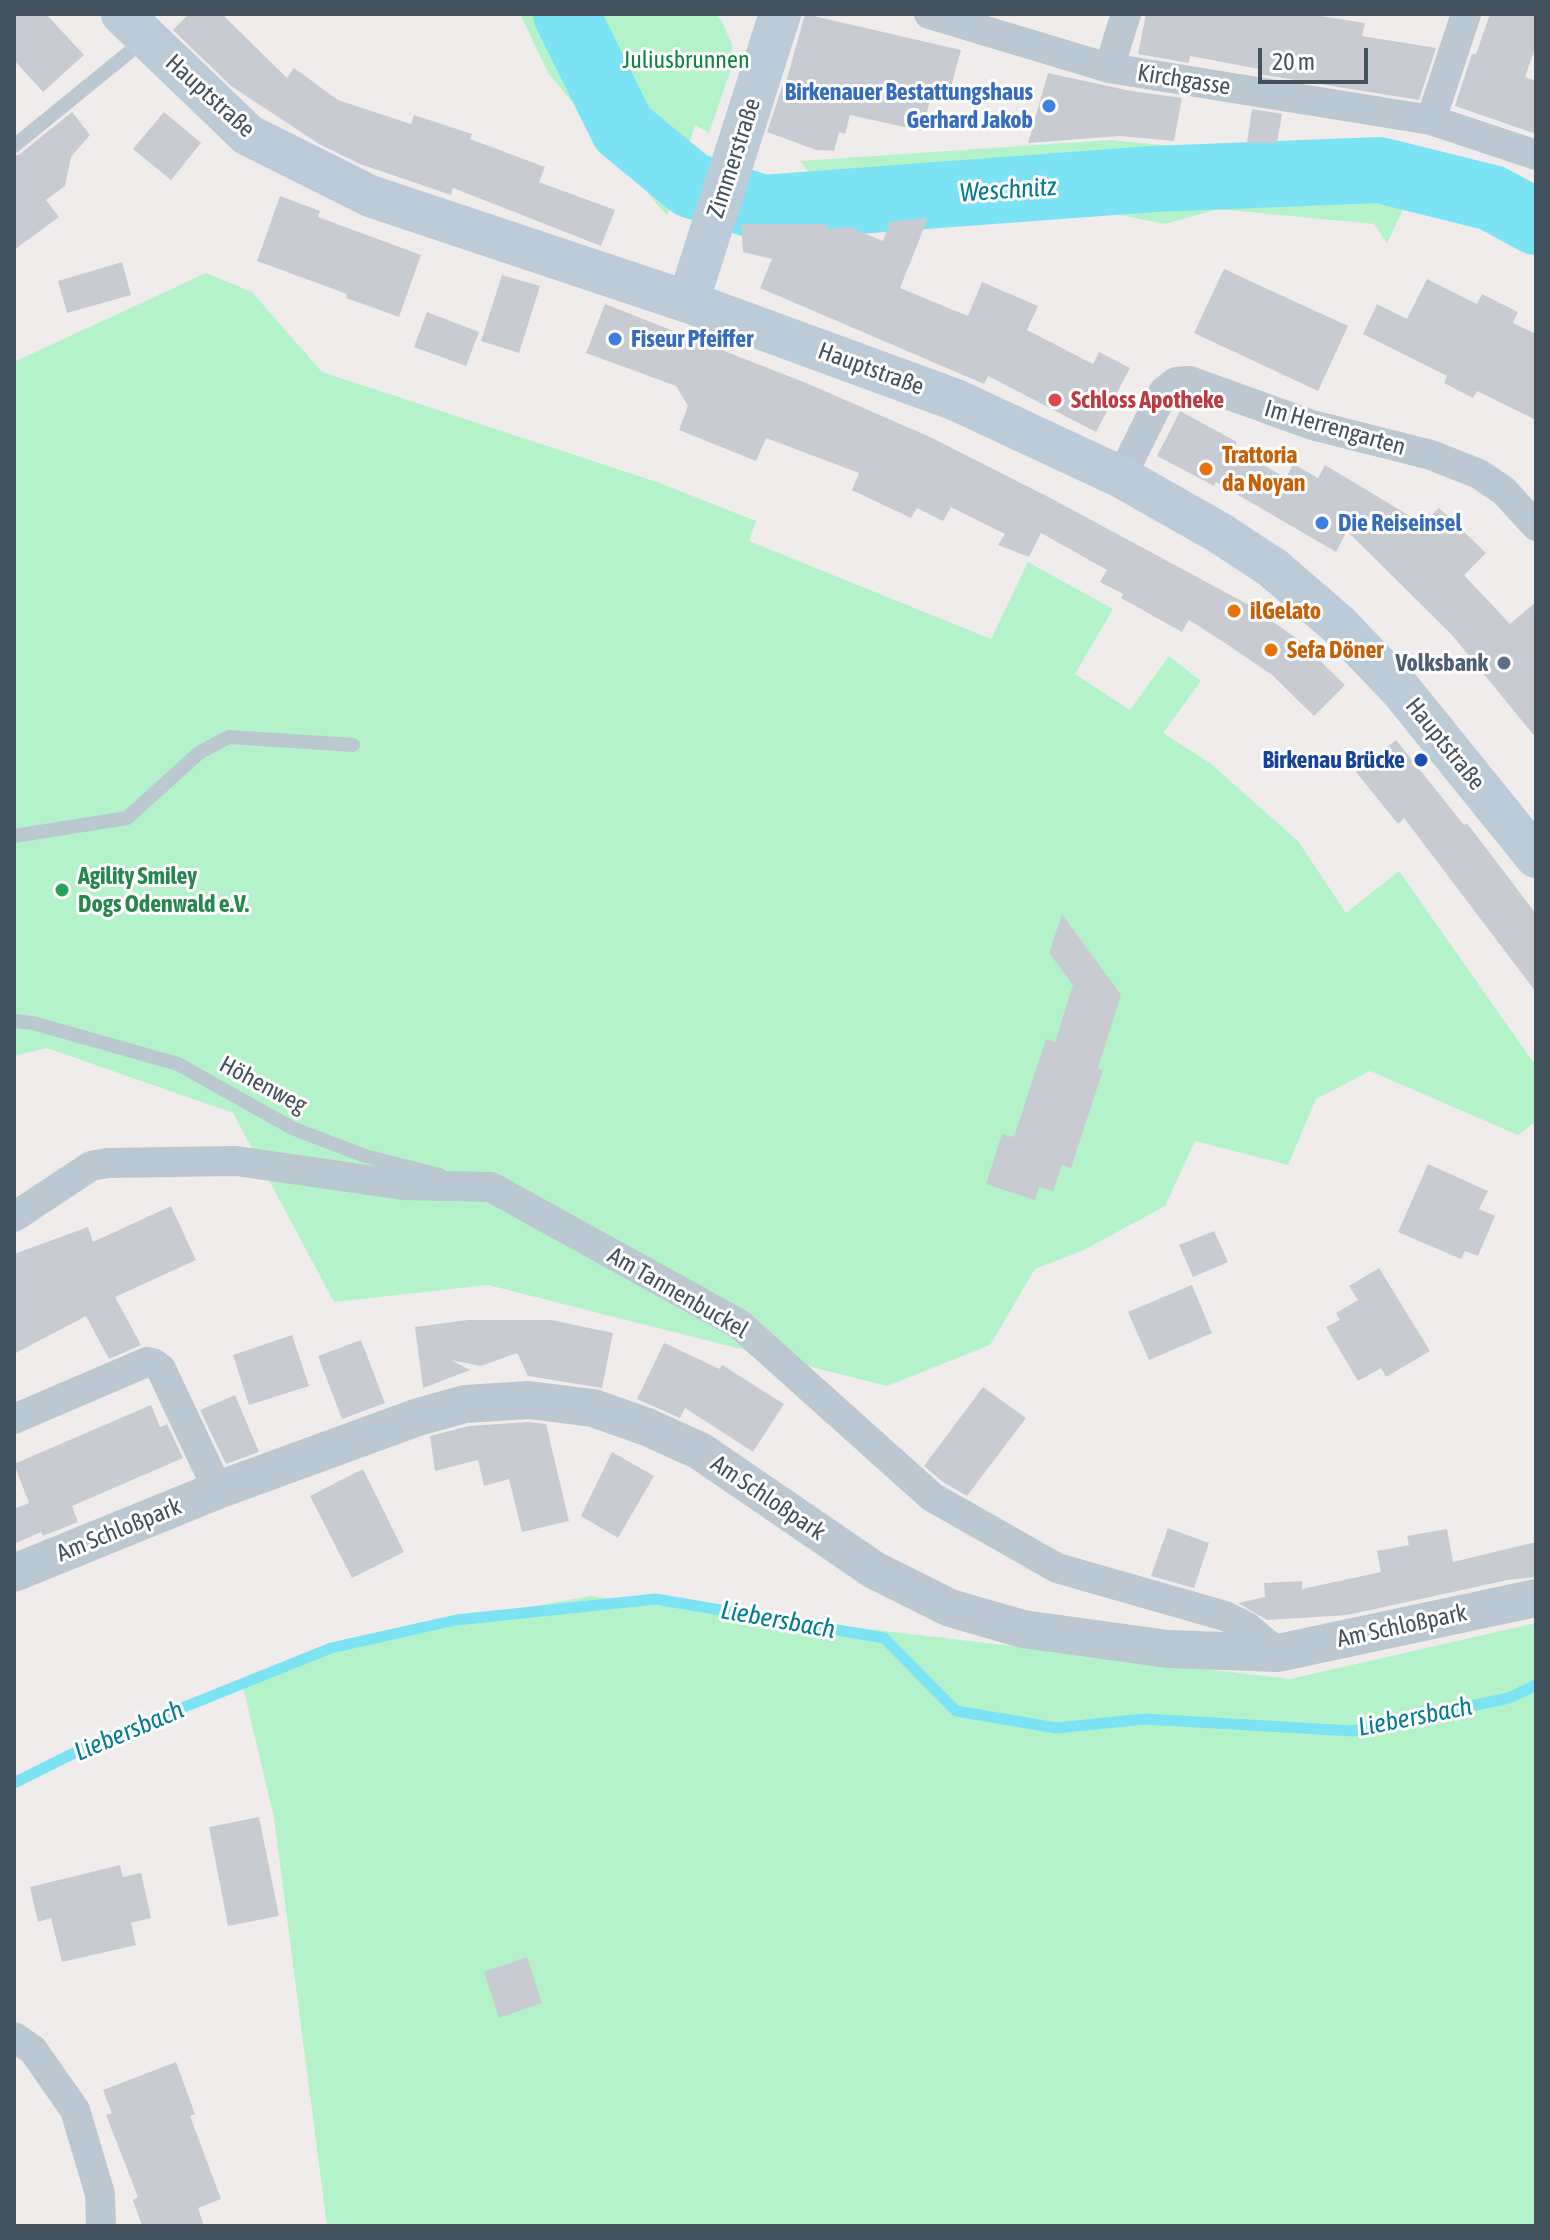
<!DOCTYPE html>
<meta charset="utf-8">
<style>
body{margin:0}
#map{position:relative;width:1550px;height:2240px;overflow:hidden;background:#f0ecec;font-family:"Asap Condensed",sans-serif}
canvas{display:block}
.frame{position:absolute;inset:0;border:16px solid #43515c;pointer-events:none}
.scale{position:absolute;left:1258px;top:48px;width:110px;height:36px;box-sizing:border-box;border:4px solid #43515c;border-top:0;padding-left:10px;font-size:24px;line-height:28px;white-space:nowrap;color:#43515c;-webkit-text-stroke:6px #fff;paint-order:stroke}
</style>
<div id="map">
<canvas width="1550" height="2240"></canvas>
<div class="frame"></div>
<div class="scale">20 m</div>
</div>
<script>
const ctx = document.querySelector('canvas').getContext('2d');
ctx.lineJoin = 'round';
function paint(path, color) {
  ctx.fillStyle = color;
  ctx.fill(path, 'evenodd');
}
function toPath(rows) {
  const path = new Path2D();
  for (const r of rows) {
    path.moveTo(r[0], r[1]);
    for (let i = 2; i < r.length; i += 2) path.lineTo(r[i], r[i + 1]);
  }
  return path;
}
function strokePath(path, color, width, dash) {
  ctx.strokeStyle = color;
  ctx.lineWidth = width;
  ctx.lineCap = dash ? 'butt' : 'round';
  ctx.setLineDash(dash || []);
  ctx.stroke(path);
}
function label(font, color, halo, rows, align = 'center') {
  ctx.font = font + ' "Asap Condensed",sans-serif';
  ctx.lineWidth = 6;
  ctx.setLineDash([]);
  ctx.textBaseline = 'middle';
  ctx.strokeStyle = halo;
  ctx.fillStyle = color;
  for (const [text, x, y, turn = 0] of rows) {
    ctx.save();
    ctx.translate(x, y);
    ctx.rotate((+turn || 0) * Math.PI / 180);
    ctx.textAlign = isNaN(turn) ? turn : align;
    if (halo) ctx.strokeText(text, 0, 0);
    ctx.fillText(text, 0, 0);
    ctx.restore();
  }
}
paint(toPath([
 [520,14,716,14,722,22,732,44,731,69,709,133,695,125,667,216,548,73],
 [1110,140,1258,154,1382,174,1404,182,1402,212,1387,243,1374,224,1218,209,1165,224,1018,195,890,207,828,195,800,161],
 [206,273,252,292,322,372,657,482,756,521,749,541,991,639,1028,562,1113,609,1075,674,1130,710,1169,656,1201,681,1163,733,1210,763,1298,841,1346,913,1399,871,1536,1066,1536,1121,1518,1135,1370,1071,1316,1099,1288,1165,1195,1141,1165,1206,1084,1250,1035,1269,990,1345,887,1386,488,1285,334,1302,233,1113,47,1048,14,1056,14,362],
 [590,1596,1290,1679,1536,1623,1536,2226,327,2226,274,1818,243,1687,373,1636]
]), '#b4f3c9');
strokePath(toPath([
 [14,1783,90,1745,331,1648,456,1620,656,1599,884,1638,956,1711,1056,1728,1145,1719,1353,1731,1509,1698,1536,1685]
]), '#7ce3f5', 11);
strokePath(toPath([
 [566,14,623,129,691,185,763,208,1153,179,1379,170,1492,198,1536,222]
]), '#7ce3f5', 66);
paint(toPath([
 [14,14,46,14,84,55,43,92,14,60],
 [189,14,222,14,287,78,294,68,338,100,411,124,414,115,472,134,470,139,545,167,539,182,615,210,601,246,453,188,451,195,360,164,319,144,231,86,173,30],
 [805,14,961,50,949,94,933,89,922,131,850,115,845,134,839,132,834,151,816,150,767,132,784,81,786,82],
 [1146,14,1307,14,1365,23,1362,36,1436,48,1419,100,1258,74,1259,69,1190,56,1189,63,1138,54],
 [1490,14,1536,14,1536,45,1525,77,1536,81,1536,134,1455,106,1472,54,1476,54],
 [1048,73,1131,91,1182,98,1174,141,1120,136,1028,143],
 [1252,109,1282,114,1277,143,1247,143],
 [72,112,90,135,71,157,65,186,46,200,59,217,14,250,14,156,20,154],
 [164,112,201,143,171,180,133,149],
 [280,196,320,211,318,217,421,255,399,317,346,298,347,294,257,261],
 [928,218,900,288,968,316,982,282,1038,306,1027,330,1093,364,1099,352,1130,368,1096,432,988,376,984,384,760,288,772,259,743,252,741,224,825,224,829,229,849,227,883,241,890,222],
 [122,262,131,295,67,313,58,281],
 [1224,269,1348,326,1318,391,1194,333],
 [502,275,540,286,519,353,481,341],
 [1427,279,1477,304,1482,294,1518,312,1513,323,1536,334,1536,420,1477,391,1473,398,1444,383,1447,376,1363,334,1377,304,1407,319],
 [605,304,811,385,930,437,1056,501,1249,605,1299,640,1345,685,1314,716,1272,675,1225,643,1189,620,1182,632,1121,598,1123,594,1100,582,1107,570,1041,533,1029,557,998,545,1005,534,951,507,943,521,917,508,911,518,852,490,859,473,766,438,756,461,679,430,688,406,676,386,586,353],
 [427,312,479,332,466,366,414,347],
 [1180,411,1237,442,1234,448,1286,478,1293,464,1318,478,1325,465,1423,524,1439,508,1486,553,1464,575,1510,624,1536,602,1536,738,1452,635,1347,531,1336,552,1216,482,1214,486,1157,456],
 [1396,740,1464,825,1467,823,1536,914,1536,992,1404,818,1398,824,1356,772],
 [1062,914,1121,995,1098,1068,1103,1070,1071,1168,1062,1165,1053,1191,1039,1187,1035,1200,986,1184,1002,1134,1014,1137,1046,1039,1055,1042,1073,985,1049,953],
 [1428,1164,1488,1191,1479,1209,1495,1216,1478,1256,1465,1251,1461,1259,1398,1232],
 [171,1206,196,1260,115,1297,141,1345,109,1359,86,1316,14,1354,14,1254,88,1227,93,1242],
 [1214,1231,1228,1262,1193,1277,1179,1245],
 [1379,1268,1430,1351,1386,1377,1381,1368,1358,1381,1326,1327,1340,1320,1336,1313,1358,1300,1349,1286],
 [1192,1285,1212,1333,1149,1360,1128,1312],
 [468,1320,551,1320,613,1333,602,1388,528,1376,517,1353,481,1366,451,1360,470,1370,423,1388,415,1327],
 [292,1335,309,1386,249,1405,233,1355],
 [361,1340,385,1403,342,1419,318,1356],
 [664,1343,720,1369,722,1365,784,1404,753,1452,685,1408,680,1418,637,1399],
 [983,1387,1026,1418,967,1496,943,1482,924,1466],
 [235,1395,259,1452,226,1464,200,1410],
 [151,1405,160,1427,167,1424,183,1458,72,1506,78,1522,43,1536,41,1532,14,1544,14,1509,29,1503,14,1464],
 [528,1422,546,1424,569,1521,522,1532,509,1479,484,1486,478,1460,435,1471,430,1436,469,1426],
 [612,1452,654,1476,618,1538,581,1516],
 [363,1469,404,1552,352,1578,310,1496],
 [1168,1528,1209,1543,1194,1588,1151,1576],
 [1447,1529,1453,1562,1536,1542,1536,1577,1508,1580,1347,1615,1267,1620,1238,1603,1265,1597,1264,1583,1302,1581,1302,1589,1381,1572,1377,1551,1409,1545,1407,1536],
 [259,1817,279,1916,228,1926,209,1827],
 [120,1865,123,1877,141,1873,151,1918,131,1923,136,1945,62,1962,51,1918,38,1922,30,1887],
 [527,1957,542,2003,499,2018,484,1972],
 [176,2062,195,2114,190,2116,221,2199,198,2208,204,2226,142,2226,133,2200,138,2197,106,2115,112,2113,103,2090]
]), '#c8ccd2');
strokePath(toPath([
 [14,146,143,41],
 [14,836,127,818,200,752,229,737,353,745],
 [14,1021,33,1023,178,1064,292,1128,365,1156,440,1175]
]), '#bbc8d1', 14);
strokePath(toPath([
 [929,14,1109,68,1431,120,1536,155],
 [1109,68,1126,14],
 [1431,120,1466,14],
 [1121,477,1164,391,1176,382,1190,381,1312,425,1431,455,1479,474,1504,491,1536,526],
 [14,1217,91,1166,107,1163,236,1161,403,1185,491,1187,739,1324,932,1497,1057,1568,1225,1616,1247,1627,1278,1653],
 [14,1419,147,1362,153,1363,161,1369,218,1490],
 [14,2037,33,2050,75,2110,100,2194,101,2226]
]), '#bbc8d1', 30);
strokePath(toPath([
 [14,1573,218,1490,418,1417,465,1404,529,1400,593,1408,647,1427,700,1451,874,1570,950,1608,1023,1629,1168,1649,1278,1653,1536,1598]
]), '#bbc8d1', 38);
strokePath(toPath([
 [122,14,248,135,370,196,688,302,956,400,1121,477,1218,532,1273,568,1339,625,1401,690,1536,857],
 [688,302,780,14]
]), '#bccbd8', 42);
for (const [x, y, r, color] of [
 [1049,106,8,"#3f7fe0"],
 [615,339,8,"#3f7fe0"],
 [1055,400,8,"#e0444e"],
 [1206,469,8,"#e8710a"],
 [1322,523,8,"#3f7fe0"],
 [1234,611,8,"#e8710a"],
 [1271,650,8,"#e8710a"],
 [1504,663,8,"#5c6f8a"],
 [1421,760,8,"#1a4fb4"],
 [62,890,8,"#2e9e5b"]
]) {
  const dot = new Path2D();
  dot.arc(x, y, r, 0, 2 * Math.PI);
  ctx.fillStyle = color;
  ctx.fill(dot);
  strokePath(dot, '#fff', 3);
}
label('24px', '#0c8441', '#fff', [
 ["Juliusbrunnen",686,60]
]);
label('24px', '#43515c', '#fff', [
 ["Kirchgasse",1184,80,9],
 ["Hauptstraße",210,96,42],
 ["Zimmerstraße",734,158,-72],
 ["Hauptstraße",871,369,20],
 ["Im Herrengarten",1335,428,16],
 ["Hauptstraße",1445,744,51],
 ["Höhenweg",263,1085,28],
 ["Am Tannenbuckel",678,1293,30],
 ["Am Schloßpark",768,1498,34],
 ["Am Schloßpark",119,1530,-22],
 ["Am Schloßpark",1402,1626,-12]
]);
label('bold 24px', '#366cbe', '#fff', [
 ["Birkenauer Bestattungshaus",1033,92,"right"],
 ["Gerhard Jakob",1033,120,"right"],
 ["Fiseur Pfeiffer",631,339],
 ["Die Reiseinsel",1338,523]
], 'left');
label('bold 24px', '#be3a42', '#fff', [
 ["Schloss Apotheke",1071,400]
], 'left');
label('bold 24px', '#c56008', '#fff', [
 ["Trattoria",1222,455],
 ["da Noyan",1222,483],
 ["ilGelato",1250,611],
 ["Sefa Döner",1287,650]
], 'left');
label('bold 24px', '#4e5e75', '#fff', [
 ["Volksbank",1488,663]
], 'right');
label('bold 24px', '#164399', '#fff', [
 ["Birkenau Brücke",1405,760]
], 'right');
label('bold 24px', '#27864d', '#fff', [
 ["Agility Smiley",78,876],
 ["Dogs Odenwald e.V.",78,904]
], 'left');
label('italic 26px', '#037c92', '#fff', [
 ["Weschnitz",1008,190,-4],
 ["Liebersbach",778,1620,10],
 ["Liebersbach",1415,1717,-11],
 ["Liebersbach",129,1731,-23]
]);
</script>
